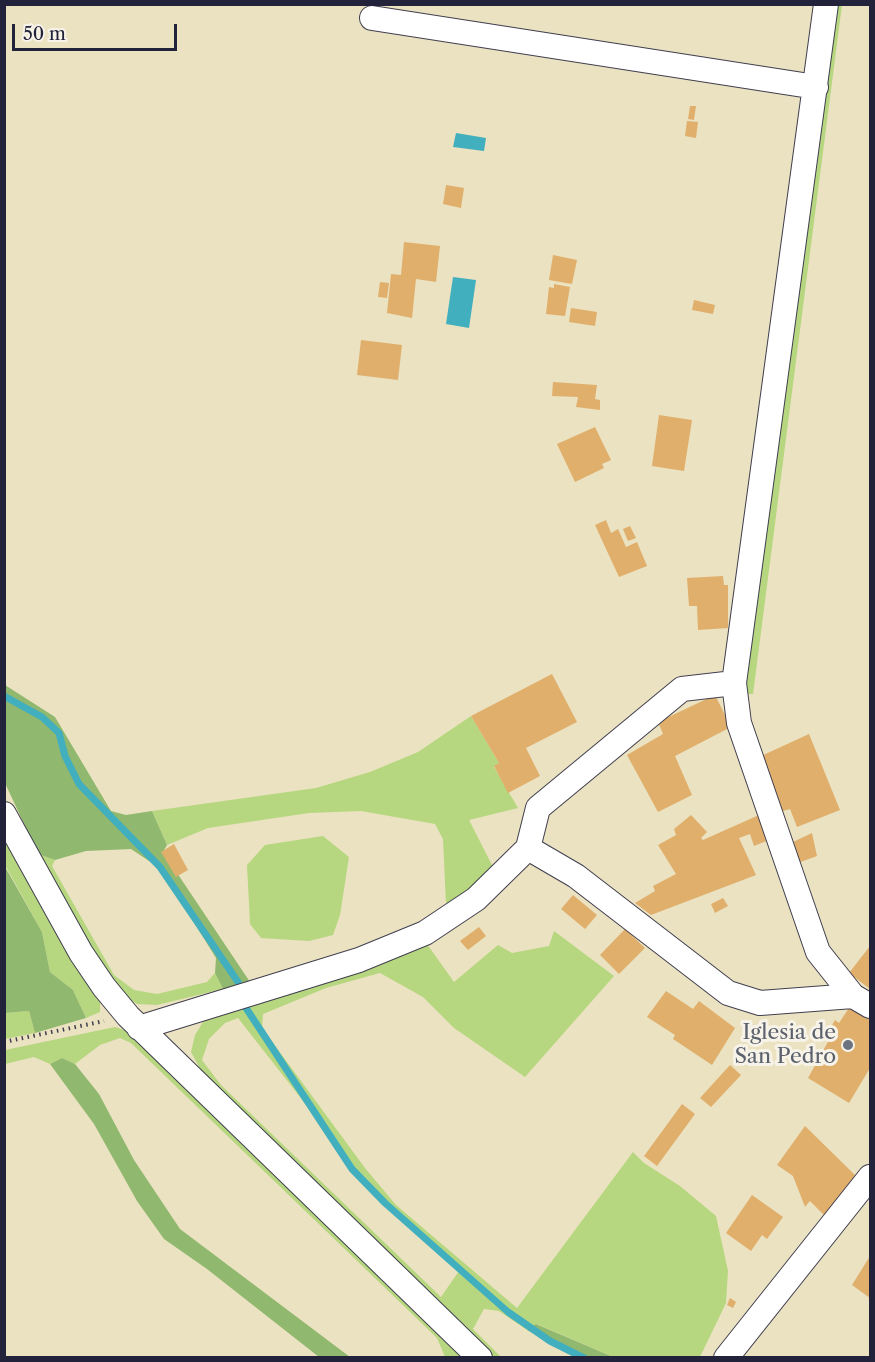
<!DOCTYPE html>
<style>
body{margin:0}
#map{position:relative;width:875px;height:1362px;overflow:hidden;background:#ebe2c1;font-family:"Libre Caslon Text",serif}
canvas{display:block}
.frame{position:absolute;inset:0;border:6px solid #22223b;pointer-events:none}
.scale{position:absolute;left:12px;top:24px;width:165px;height:27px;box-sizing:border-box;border:3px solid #22223b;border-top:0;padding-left:8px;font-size:18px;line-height:21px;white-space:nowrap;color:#22223b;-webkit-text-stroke:4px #f7f3e8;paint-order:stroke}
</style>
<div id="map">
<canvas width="875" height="1362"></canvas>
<div class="frame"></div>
<div class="scale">50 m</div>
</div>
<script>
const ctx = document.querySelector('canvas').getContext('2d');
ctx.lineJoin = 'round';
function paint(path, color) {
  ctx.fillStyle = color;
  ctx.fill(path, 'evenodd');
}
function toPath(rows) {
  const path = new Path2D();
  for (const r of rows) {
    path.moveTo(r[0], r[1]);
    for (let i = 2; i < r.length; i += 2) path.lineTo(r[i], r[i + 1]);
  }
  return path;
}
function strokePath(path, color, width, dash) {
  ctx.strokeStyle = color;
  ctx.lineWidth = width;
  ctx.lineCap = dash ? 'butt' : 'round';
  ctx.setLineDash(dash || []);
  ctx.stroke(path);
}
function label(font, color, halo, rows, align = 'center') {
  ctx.font = font + ' "Libre Caslon Text",serif';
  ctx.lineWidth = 6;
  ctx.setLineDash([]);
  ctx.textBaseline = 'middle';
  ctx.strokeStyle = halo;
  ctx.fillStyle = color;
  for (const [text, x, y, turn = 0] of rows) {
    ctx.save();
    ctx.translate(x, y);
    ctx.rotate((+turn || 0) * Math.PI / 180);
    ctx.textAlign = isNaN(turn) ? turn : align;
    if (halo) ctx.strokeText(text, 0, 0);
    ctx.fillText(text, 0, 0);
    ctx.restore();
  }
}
paint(toPath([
 [835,5,842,5,753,694,745,694],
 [471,716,499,763,494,767,518,808,469,820,493,867,462,895,446,904,443,839,435,824,361,811,309,813,208,828,167,845,152,811,316,788,370,772,418,752],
 [323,836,349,857,340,915,333,935,309,941,261,938,250,924,247,865,265,845],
 [4,838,100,1001,100,1012,86,1018,73,990,50,972,42,932,5,865],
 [38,854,55,860,52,866,114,975,134,990,157,994,207,982,215,973,223,989,157,1005,137,1004,125,996,89,947],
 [554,931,614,976,525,1077,454,1028,423,997,380,973,326,988,263,1014,262,1028,365,1168,396,1205,517,1308,633,1152,644,1163,680,1186,716,1216,728,1271,726,1303,700,1357,613,1357,537,1324,527,1330,499,1311,484,1309,473,1329,501,1357,491,1357,209,1085,191,1052,195,1035,206,1017,363,969,427,944,454,982,498,945,512,953,549,946],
 [238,1018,325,1129,360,1181,459,1271,441,1297,221,1085,202,1060,209,1039,225,1023],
 [29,1011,35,1033,5,1039,5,1013],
 [115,1027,127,1031,468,1357,445,1357,437,1338,131,1043,120,1038,100,1045,75,1064,62,1058,50,1064,34,1057,5,1064,5,1050]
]), '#b6d77f');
paint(toPath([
 [5,685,55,717,111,811,126,815,152,811,167,845,163,852,250,982,223,989,215,973,216,958,161,869,131,849,86,851,55,860,38,854,5,783],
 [4,865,42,932,50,972,73,990,86,1018,35,1033,29,1011,5,1013],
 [62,1058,75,1064,99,1094,134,1160,180,1229,350,1357,319,1357,207,1269,164,1239,137,1201,94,1124,50,1064],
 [536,1324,613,1357,578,1357,527,1330]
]), '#90b86e');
paint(toPath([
 [456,133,486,138,484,151,453,147],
 [453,277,476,280,469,328,446,324]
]), '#41afbe');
strokePath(toPath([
 [4,696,42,717,59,733,65,756,79,784,160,867,238,982],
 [246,1008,352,1169,385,1203,508,1312,550,1341,584,1358]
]), '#41afbe', 7);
paint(toPath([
 [690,106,696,106,694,120,688,119],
 [687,121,698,122,696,138,685,136],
 [446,185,464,188,461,208,443,204],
 [404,242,440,246,436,282,416,279,412,318,387,313,391,274,401,275],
 [553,255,577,260,572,284,549,280],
 [380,282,389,283,387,298,378,297],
 [554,284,570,287,565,316,546,314,549,287,554,288],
 [694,300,715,305,713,314,692,310],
 [571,308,597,312,595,326,569,322],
 [361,340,402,345,398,380,357,375],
 [553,382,597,385,595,399,600,400,600,410,576,407,578,397,552,396],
 [659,415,692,420,684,471,652,466],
 [595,427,611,460,602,464,604,468,575,482,557,444],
 [606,520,611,533,618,529,626,547,637,542,647,566,619,577,595,525],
 [630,526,636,538,628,541,623,529],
 [723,576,724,585,728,585,728,628,698,630,697,606,689,606,687,578],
 [552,674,577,722,526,748,540,776,508,793,494,766,499,763,471,716],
 [715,695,731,727,675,756,692,795,658,812,627,755,663,734,658,722],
 [809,734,840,810,797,827,790,809,783,811,759,757],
 [691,815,707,832,701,838,703,840,759,815,769,840,754,846,750,834,739,838,756,875,651,915,635,903,655,891,653,886,676,874,658,845,676,835,674,829],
 [812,833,817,856,798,863,793,842],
 [174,844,188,870,176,877,161,852],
 [573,895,597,915,585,929,561,909],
 [723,898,728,906,715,913,711,904],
 [479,927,486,936,468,950,460,941],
 [625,929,645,948,619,974,600,955],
 [870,946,870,989,849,973],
 [666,991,693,1009,699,1001,735,1028,712,1065,673,1039,675,1035,647,1017],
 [851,1005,870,1017,870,1068,849,1103,808,1078,835,1029,831,1027,835,1020,839,1023],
 [730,1065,741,1075,711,1107,700,1098],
 [682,1104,695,1114,657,1166,644,1156],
 [805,1126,856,1176,825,1216,810,1201,805,1207,793,1176,777,1165],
 [752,1195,783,1217,767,1239,762,1235,751,1251,726,1233],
 [870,1256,870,1298,852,1285],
 [730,1298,736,1302,733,1308,727,1305]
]), '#e0af6c');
const minor = toPath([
 [826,4,734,683,739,723,818,952,853,996,870,1006],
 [372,18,816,87],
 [4,814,81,953,104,987,128,1016,480,1358],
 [528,848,576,876,728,993,760,1003,853,996],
 [139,1028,359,960,425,933,476,899,528,848,538,808,682,689,734,683],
 [726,1358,870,1177]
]);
strokePath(minor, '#403f4f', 26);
strokePath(toPath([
 [4,1042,104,1021]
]), '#403f4f', 4, [1.5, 4.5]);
strokePath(minor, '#fff', 24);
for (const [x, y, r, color] of [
 [848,1045,6,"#6b7280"]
]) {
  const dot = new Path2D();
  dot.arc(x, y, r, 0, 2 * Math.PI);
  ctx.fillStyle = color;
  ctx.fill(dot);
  strokePath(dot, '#f7f3e8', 2);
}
label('21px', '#5b616d', '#f7f3e8', [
 ["Iglesia de",836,1033],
 ["San Pedro",836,1057]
], 'right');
</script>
